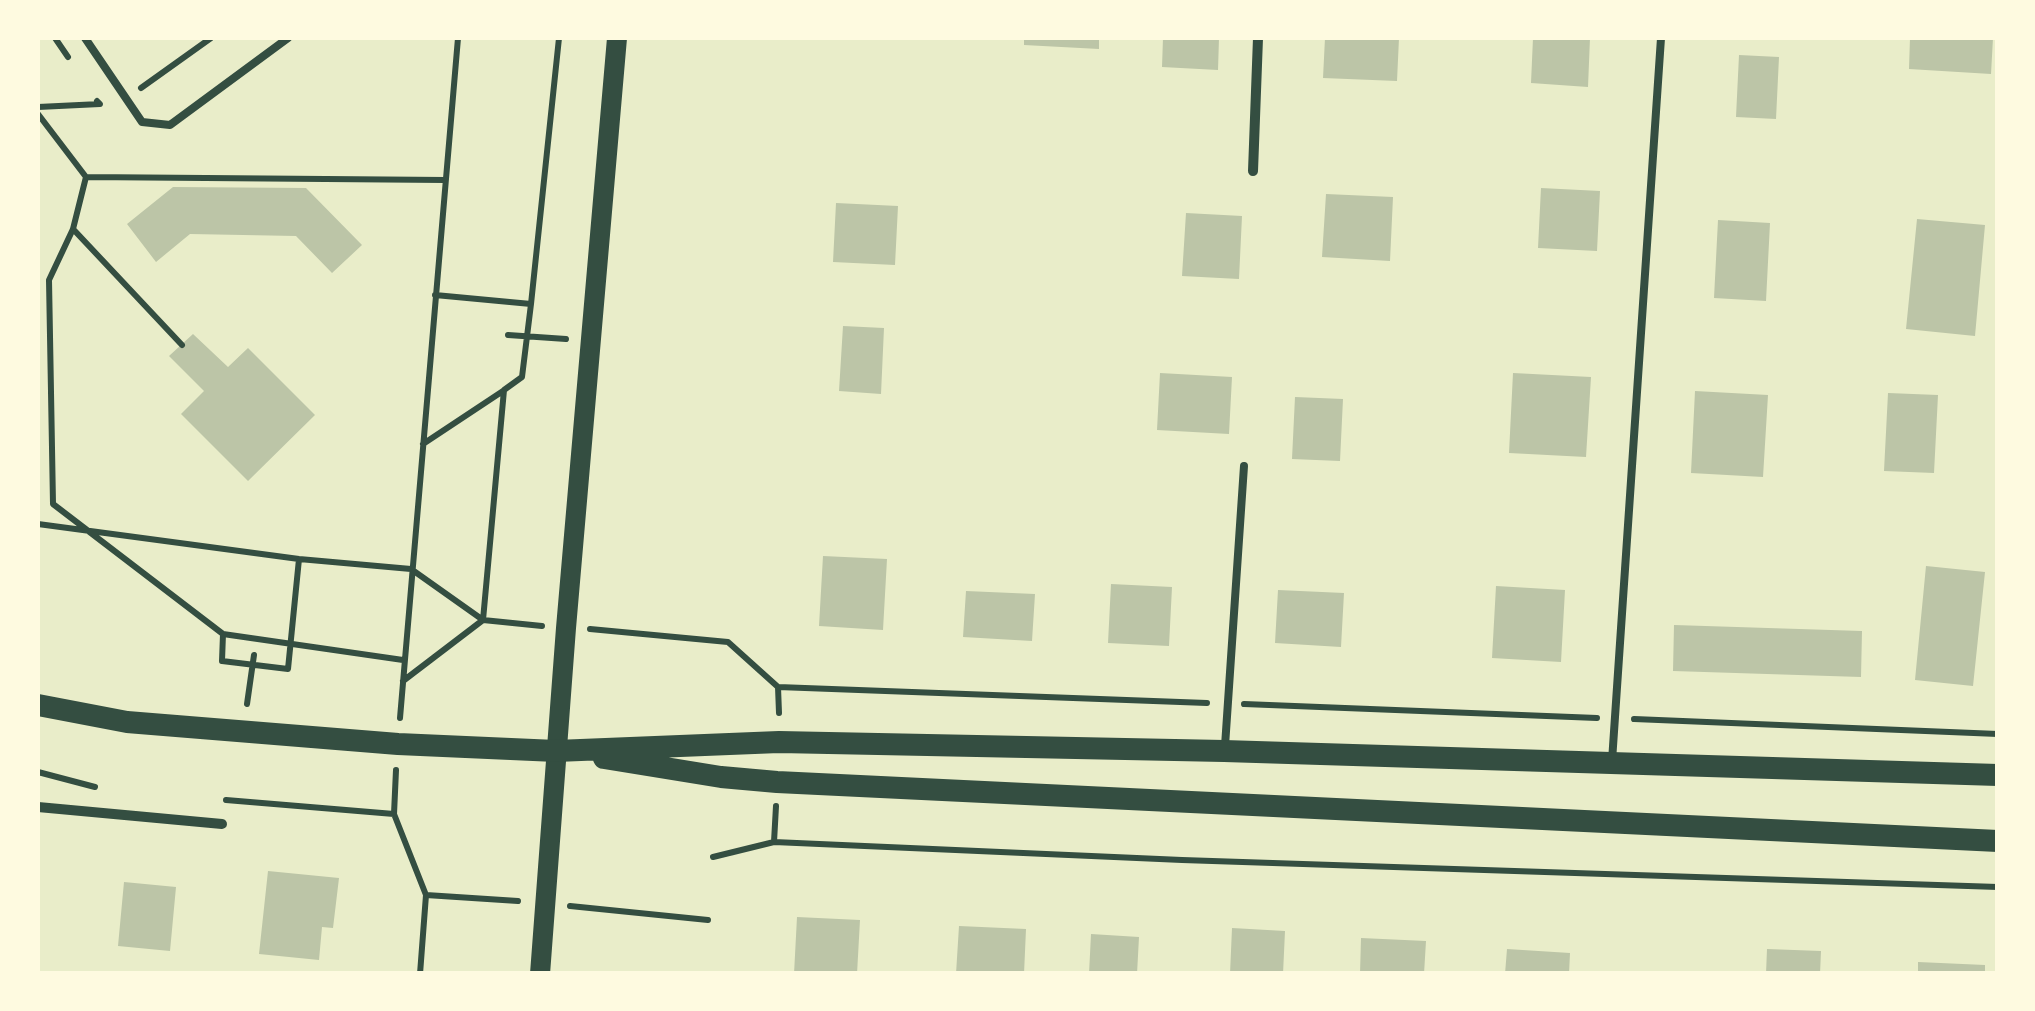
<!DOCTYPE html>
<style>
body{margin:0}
#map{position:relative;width:2035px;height:1011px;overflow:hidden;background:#e9edc9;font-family:"Source Sans 3",sans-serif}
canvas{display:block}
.frame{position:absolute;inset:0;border:40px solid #fefae0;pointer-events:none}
</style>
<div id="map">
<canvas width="2035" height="1011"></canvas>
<div class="frame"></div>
</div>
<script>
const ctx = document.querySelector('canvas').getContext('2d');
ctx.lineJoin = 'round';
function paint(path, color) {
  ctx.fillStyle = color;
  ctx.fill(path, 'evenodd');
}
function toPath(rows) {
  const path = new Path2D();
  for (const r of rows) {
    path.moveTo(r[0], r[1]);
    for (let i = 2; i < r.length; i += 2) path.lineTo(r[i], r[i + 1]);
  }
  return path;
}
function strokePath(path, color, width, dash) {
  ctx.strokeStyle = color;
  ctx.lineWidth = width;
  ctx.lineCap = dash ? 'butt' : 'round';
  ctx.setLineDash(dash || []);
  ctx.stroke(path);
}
paint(toPath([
 [1024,38,1099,38,1099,49,1024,45],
 [1163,38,1219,38,1218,70,1162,67],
 [1325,38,1399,38,1397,81,1323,78],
 [1533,38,1590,38,1588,87,1531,83],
 [1910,38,1993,38,1991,74,1909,69],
 [1739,55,1779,57,1776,119,1736,117],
 [173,187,306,188,362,245,332,273,296,236,190,234,156,262,127,224],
 [1541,188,1600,191,1597,251,1538,248],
 [1326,194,1393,197,1390,261,1322,257],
 [836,203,898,206,895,265,833,262],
 [1186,213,1242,216,1239,279,1182,276],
 [1917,219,1985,225,1975,336,1906,329],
 [1718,220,1770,223,1766,301,1714,298],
 [843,326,884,328,881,394,839,391],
 [193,334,228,367,248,348,315,415,248,481,181,414,204,391,169,356],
 [1160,373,1232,377,1229,434,1157,430],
 [1513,373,1591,377,1586,457,1509,453],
 [1695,391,1768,395,1763,477,1691,473],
 [1888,393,1938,395,1934,473,1884,471],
 [1295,397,1343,399,1340,461,1292,459],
 [823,556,887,559,883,630,819,626],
 [1926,566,1985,572,1973,686,1915,680],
 [1111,584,1172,587,1169,646,1108,643],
 [1496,586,1565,590,1561,662,1492,658],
 [1278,590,1344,593,1341,647,1275,643],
 [966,591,1035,594,1032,641,963,637],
 [1674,625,1862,631,1861,677,1673,671],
 [268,871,339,878,333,928,322,927,319,960,259,954],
 [124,882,176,887,170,951,118,946],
 [797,917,860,920,857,974,794,974],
 [959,926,1026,929,1024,974,956,974],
 [1232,928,1285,931,1283,974,1230,974],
 [1091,934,1139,937,1137,974,1089,974],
 [1361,938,1426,941,1424,974,1360,974],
 [1507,949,1570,953,1569,974,1505,974],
 [1767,949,1821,951,1820,974,1766,974],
 [1918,962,1985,965,1985,974,1918,974]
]), '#bcc5a7');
strokePath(toPath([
 [55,38,68,57],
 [141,88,211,38],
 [38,107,100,104,97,101],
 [38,114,86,177,73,229,49,280,53,504,223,634,403,660],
 [86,177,445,180],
 [73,229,182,345],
 [531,304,559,38],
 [508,335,566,339],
 [423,444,503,391],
 [38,524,299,559,411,569,483,620,542,626],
 [590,629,728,642,778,687,779,713],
 [223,634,222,661,288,669,299,559],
 [403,681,483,620,504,390,522,377,531,304,435,295],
 [778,687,1207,703],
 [247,704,254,655],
 [1244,704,1597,718],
 [400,718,458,38],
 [1634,719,1998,734],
 [38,772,95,787],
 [226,800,394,814,426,895,518,901],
 [394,814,396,770],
 [774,842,1182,860,1998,887],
 [713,857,774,842,776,806],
 [570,906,708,920],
 [420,974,426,895]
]), '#344e41', 6);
strokePath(toPath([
 [85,38,142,122,170,125,288,38],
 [1225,746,1244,466],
 [1612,761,1661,38]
]), '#344e41', 8);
strokePath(toPath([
 [1253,171,1258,38],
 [38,807,222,824]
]), '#344e41', 10);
strokePath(toPath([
 [540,974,566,628,617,38]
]), '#344e41', 20);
strokePath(toPath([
 [38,705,127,722,398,744,556,751,779,742,1224,751,1998,775],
 [604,758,721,777,777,782,1998,841]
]), '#344e41', 22);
</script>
